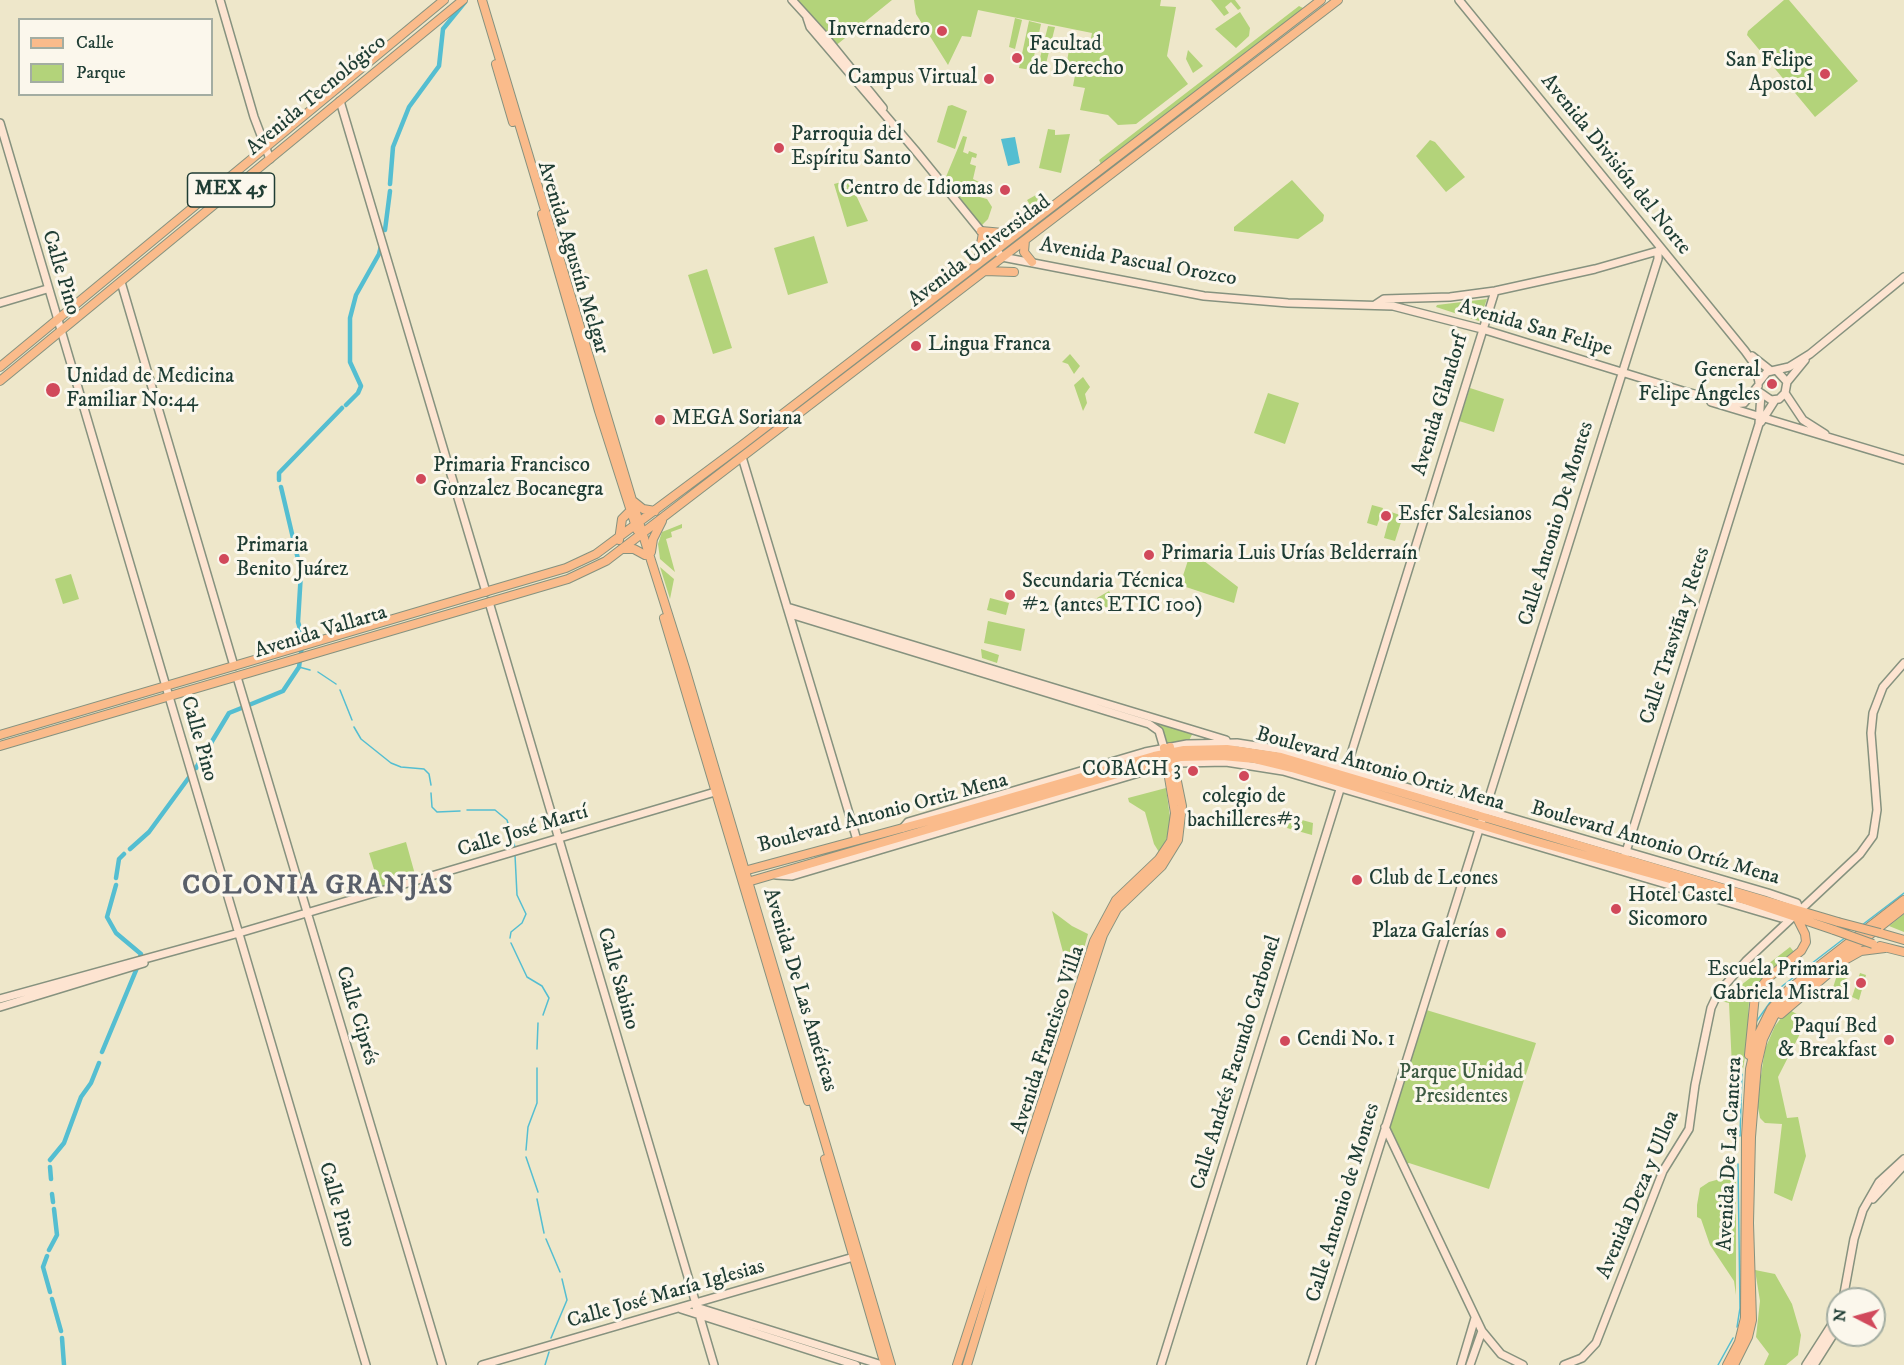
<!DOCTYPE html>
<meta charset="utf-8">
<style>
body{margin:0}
#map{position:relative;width:1904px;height:1365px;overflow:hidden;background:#eee7ca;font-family:"IM FELL DW Pica",serif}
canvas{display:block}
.legend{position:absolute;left:18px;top:18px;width:195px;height:78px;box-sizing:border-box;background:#fbf7ec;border:2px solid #a3ada2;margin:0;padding:8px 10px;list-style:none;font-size:18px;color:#1f3d34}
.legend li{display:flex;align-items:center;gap:12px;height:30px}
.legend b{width:30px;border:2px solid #a3ada2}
.north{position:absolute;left:1826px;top:1287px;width:60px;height:60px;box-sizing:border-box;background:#fbf7ec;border:2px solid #a3ada2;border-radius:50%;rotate:276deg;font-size:16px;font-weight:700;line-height:24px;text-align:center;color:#1f3d34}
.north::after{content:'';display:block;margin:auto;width:21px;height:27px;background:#d1495b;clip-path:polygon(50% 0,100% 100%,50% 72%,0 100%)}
</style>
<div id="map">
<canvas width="1904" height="1365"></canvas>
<ul class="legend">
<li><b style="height:8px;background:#fabb8b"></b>Calle</li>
<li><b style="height:16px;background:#b3d37a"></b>Parque</li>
</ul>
<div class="north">N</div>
</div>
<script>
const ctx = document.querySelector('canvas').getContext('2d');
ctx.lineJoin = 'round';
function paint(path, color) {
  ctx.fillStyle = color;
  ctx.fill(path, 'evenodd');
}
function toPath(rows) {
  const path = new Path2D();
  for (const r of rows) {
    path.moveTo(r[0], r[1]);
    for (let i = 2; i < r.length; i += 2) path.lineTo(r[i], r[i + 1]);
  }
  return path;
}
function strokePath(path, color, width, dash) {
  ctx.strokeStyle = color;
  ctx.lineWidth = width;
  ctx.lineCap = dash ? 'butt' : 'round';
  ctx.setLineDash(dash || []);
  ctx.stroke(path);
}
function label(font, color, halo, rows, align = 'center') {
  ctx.font = font + ' "IM FELL DW Pica",serif';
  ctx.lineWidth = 6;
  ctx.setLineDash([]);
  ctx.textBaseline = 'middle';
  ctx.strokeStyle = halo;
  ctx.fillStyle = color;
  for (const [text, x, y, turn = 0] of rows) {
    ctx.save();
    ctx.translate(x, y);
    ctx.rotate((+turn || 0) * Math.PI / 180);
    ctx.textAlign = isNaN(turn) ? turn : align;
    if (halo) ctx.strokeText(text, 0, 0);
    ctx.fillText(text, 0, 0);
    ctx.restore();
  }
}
paint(toPath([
 [792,0,892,0,834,47],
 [914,0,1161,0,1160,6,1176,7,1167,56,1188,84,1136,124,1118,125,1108,115,1080,110,1085,88,1073,86,1077,65,1086,65,1067,61,1069,50,1088,53,1092,33,978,10,971,37,962,36,948,65,916,14],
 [1211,0,1235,0,1241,8,1238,10,1231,2,1225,7,1229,13,1224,16],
 [1784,0,1789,0,1858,81,1815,117,1747,35,1748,31],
 [1299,6,1305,9,1102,166,1099,160],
 [1240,12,1250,28,1249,36,1236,48,1215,29],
 [1015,18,1022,20,1015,49,1009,47],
 [1029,21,1041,24,1031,70,1019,68],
 [1048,26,1055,27,1044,72,1037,70],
 [1188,50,1203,66,1193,73,1186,59],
 [952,105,967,111,955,149,937,142,948,106],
 [1048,129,1055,130,1055,135,1070,134,1061,173,1039,168],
 [963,136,967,137,963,152,968,154,969,151,977,154,976,158,972,157,970,164,976,166,973,179,981,183,976,196,987,199,992,207,988,219,979,228,943,184],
 [1430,140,1435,142,1465,177,1446,192,1416,156],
 [849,180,868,221,847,227,834,184],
 [1292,180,1324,215,1323,221,1298,239,1234,231,1234,227],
 [1036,195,1057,203,1038,218,1027,200],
 [814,236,828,283,788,295,774,248],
 [707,269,732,348,713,354,688,275],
 [1487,299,1479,321,1436,307,1437,305],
 [1070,354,1080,366,1074,374,1068,364,1062,362],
 [1083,377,1090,387,1085,394,1087,403,1083,411,1074,385],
 [1470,388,1504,399,1494,432,1459,421],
 [1268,393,1299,403,1285,444,1254,433],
 [1372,505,1383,508,1377,526,1367,523],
 [1391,512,1403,516,1395,541,1384,538],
 [682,524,682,528,671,532,672,537,666,539,675,572,660,559,658,544,662,532],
 [1191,551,1238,587,1234,603,1180,585],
 [660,567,674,579,670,599],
 [71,574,79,599,63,604,55,579],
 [1109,591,1122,614,1096,603,1097,598],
 [990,598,1009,603,1006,615,987,610],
 [988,621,1025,629,1021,651,984,643],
 [981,649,999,655,997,663,982,658],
 [1124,710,1194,731,1187,744,1164,748,1159,731,1128,718],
 [1166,788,1171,825,1165,843,1159,852,1154,844,1145,812,1129,802,1128,798],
 [1291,817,1313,823,1312,835,1287,828],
 [406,842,416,878,380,889,369,853],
 [1052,911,1072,926,1088,934,1082,956,1063,952],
 [1904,914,1904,932,1889,926],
 [1790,947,1795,953,1757,985,1749,1000,1747,1044,1740,1088,1733,1089,1729,1003,1721,1001,1724,994,1727,996],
 [1860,973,1866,975,1859,1000,1852,997],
 [1837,975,1848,979,1841,998,1831,994],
 [1423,1009,1536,1043,1489,1189,1409,1163,1403,1165,1386,1129],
 [1788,1009,1807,1020,1778,1077,1787,1118,1798,1117,1806,1156,1792,1201,1774,1193,1782,1124,1765,1123,1760,1118,1757,1102,1765,1049,1775,1026],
 [1736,1165,1736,1295,1734,1281,1710,1245,1701,1219,1697,1217,1697,1205,1700,1188,1709,1182,1727,1177],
 [1755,1270,1775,1274,1792,1304,1801,1335,1798,1355,1786,1365,1764,1365,1769,1354,1756,1337,1760,1301]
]), '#b3d37a');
paint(toPath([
 [1015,137,1020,163,1008,166,1001,139]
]), '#54bed1');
strokePath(toPath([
 [299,667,310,670],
 [318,672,336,684],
 [340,690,352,720],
 [354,727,361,739,391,763,401,767,424,769,429,774,431,785],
 [431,793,432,807,437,812,460,811],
 [467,810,495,810,507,820,515,847],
 [1862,925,1904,893],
 [510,938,511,932,522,923,526,914,517,895,515,855],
 [511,943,527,977,542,986,549,998,543,1015],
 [1756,1022,1781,987,1846,937],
 [537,1049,538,1023],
 [1740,1136,1742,1074],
 [526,1150,528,1127,537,1103,537,1068],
 [526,1157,538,1192],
 [537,1199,544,1233],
 [546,1239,560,1272],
 [1737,1327,1740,1308,1738,1164],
 [551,1338,567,1300,562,1279],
 [545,1365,549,1352],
 [1718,1365,1733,1338]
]), '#54bed1', 1.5);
strokePath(toPath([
 [390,184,393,147,409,107,439,66,443,29,465,2],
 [385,230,390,191],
 [346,405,358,393,361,386,350,362,350,318,356,295,379,254,381,246],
 [279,480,279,473,342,408],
 [249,705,283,691,299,667,303,639,298,622,301,572,281,487],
 [196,768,229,713,244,707],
 [130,849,149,832,190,776],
 [116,878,119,859,124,854],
 [116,885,107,917,116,933,141,954,140,957],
 [102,1052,137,968],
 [50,1160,64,1143,81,1097,91,1083,99,1063],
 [50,1167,51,1179],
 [52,1194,53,1202],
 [49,1250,57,1235,54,1209],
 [47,1256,43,1267,50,1292],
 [52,1299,61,1331],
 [62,1338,64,1365]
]), '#54bed1', 4.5);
const secondary = toPath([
 [220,0,254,117,270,159],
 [792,0,823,34,883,108],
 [1459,0,1745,351,1755,365,1759,382],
 [807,18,810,27,915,150,1002,257,1204,296,1288,303,1393,306,1482,329,1683,391,1732,404,1744,403,1758,386],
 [340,101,486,592],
 [0,123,366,1365],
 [121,282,234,666],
 [0,303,47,289],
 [1375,305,1384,299,1450,297,1495,291,1595,269,1658,251],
 [1752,356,1771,371],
 [1759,382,1767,372,1789,367,1810,354,1904,277],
 [1787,382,1805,360],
 [1761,393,1771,400,1779,399,1785,393,1787,382,1777,371],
 [1785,393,1803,420,1825,434],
 [1711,402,1904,460],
 [1761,422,1775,400],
 [742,457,857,840],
 [489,602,714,1365],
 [787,607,1226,740],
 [790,614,1149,724,1159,731,1164,748],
 [237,677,442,1365],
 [903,828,908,822,1145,752,1187,744,1237,743,1276,749,1768,893,1797,903,1799,910],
 [1625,855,1759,424,1761,394],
 [776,875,792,876,1159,767,1180,763,1226,762,1283,771,1781,918,1793,915],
 [0,999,239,933,715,792],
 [0,1007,144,963],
 [1385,1127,1482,1331,1501,1354,1523,1365],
 [1873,1199,1904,1165],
 [1843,1299,1854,1239,1863,1210,1879,1182,1904,1159],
 [696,1307,882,1365],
 [681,1309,856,1365],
 [482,1365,857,1256],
 [1161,1365,1495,291],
 [1311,1365,1658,259,1658,251,1661,248],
 [1461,1365,1475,1318],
 [1470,1365,1482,1331],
 [1564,1365,1582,1358,1596,1343,1663,1171,1689,1129,1695,1085,1711,1008,1718,993,1746,961,1860,854,1873,836,1877,810,1871,733,1873,713,1883,687,1904,663],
 [1806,1365,1838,1315],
 [1814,1365,1838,1327]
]);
const primary = toPath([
 [482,0,632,500,685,668,891,1365],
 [496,64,513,122],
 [542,214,599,411,637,530],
 [981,231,1014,234],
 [1025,240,1024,252,1032,262],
 [978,261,983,233],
 [985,271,1014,272],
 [0,367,444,0],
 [0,381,463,0],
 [633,501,643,509,655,511],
 [619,540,622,519,630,511],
 [624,549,634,549,645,555],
 [651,552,653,539,662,521],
 [664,618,808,1101],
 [0,735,566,568,596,554,741,446,1321,0],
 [0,746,568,579,606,561,1338,0],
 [741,874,744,871,947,816,1154,756,1184,750,1227,749,1281,757,1838,922],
 [744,883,1155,763,1180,757,1222,756,1255,759,1292,768,1534,841,1745,900,1834,930],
 [1880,933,1904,940],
 [1880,946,1904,952],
 [1845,960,1861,951,1885,948],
 [1781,1014,1836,967],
 [1749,1055,1755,995,1768,978,1801,951,1806,942,1805,934,1796,916],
 [825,1159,885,1365],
 [957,1365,1094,941,1116,900,1159,859,1171,841,1175,813,1164,748],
 [967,1365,1024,1177,1103,935,1117,909,1162,866,1178,840,1182,806,1170,747],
 [1727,1365,1739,1342,1745,1318,1746,1136,1750,1069,1757,1037,1771,1009,1788,990,1904,900],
 [1734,1365,1748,1337,1752,1320,1749,1223,1751,1137,1757,1065,1763,1039,1774,1016,1794,994,1904,908]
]);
strokePath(secondary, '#86927f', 10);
strokePath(primary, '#86927f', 10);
strokePath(secondary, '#fde4d1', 7);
strokePath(primary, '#fabb8b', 8);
const primaryBridge = toPath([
 [1838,922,1880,933],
 [1834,930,1873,944]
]);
strokePath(primaryBridge, '#86927f', 10, []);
strokePath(primaryBridge, '#fabb8b', 8);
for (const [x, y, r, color] of [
 [942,31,6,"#d1495b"],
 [1017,58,6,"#d1495b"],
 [1825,74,6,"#d1495b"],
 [989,79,6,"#d1495b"],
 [779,148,6,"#d1495b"],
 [1005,190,6,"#d1495b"],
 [916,346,6,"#d1495b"],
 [1772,384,6,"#d1495b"],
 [53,390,8,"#d1495b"],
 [660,420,6,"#d1495b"],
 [421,479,6,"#d1495b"],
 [1386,516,6,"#d1495b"],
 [1149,555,6,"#d1495b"],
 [224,559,6,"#d1495b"],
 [1010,595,6,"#d1495b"],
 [1193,771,6,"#d1495b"],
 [1244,776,6,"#d1495b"],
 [1357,880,6,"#d1495b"],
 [1616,909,6,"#d1495b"],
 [1501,933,6,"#d1495b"],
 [1861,983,6,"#d1495b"],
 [1889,1040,6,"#d1495b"],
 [1285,1041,6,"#d1495b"]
]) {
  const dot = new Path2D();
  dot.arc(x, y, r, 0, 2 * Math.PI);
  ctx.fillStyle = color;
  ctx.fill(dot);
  strokePath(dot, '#fbf7ec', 2);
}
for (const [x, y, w] of [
 [231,190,87]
]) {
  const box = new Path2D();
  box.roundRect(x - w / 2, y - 17, w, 34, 4.5);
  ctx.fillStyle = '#fbf7ec';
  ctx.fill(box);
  strokePath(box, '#1f3d34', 1.5);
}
label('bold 20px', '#1f3d34', null, [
 ["MEX 45",231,190]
]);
label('21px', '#1f3d34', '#fbf7ec', [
 ["Invernadero",930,31,"right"],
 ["Facultad",1029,46],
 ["de Derecho",1029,70],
 ["San Felipe",1813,62,"right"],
 ["Apostol",1813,86,"right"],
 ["Campus Virtual",977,79,"right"],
 ["Parroquia del",791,136],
 ["Espíritu Santo",791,160],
 ["Centro de Idiomas",993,190,"right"],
 ["Lingua Franca",928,346],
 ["General",1760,372,"right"],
 ["Felipe Ángeles",1760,396,"right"],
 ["Unidad de Medicina",66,378],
 ["Familiar No:44",66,402],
 ["MEGA Soriana",672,420],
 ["Primaria Francisco",433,467],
 ["Gonzalez Bocanegra",433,491],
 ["Esfer Salesianos",1398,516],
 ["Primaria",236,547],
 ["Benito Juárez",236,571],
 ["Primaria Luis Urías Belderraín",1161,555],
 ["Secundaria Técnica",1022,583],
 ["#2 (antes ETIC 100)",1022,607],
 ["COBACH 3",1181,771,"right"],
 ["colegio de",1244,798,"center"],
 ["bachilleres#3",1244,822,"center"],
 ["Club de Leones",1369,880],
 ["Hotel Castel",1628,897],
 ["Sicomoro",1628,921],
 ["Plaza Galerías",1489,933,"right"],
 ["Escuela Primaria",1849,971,"right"],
 ["Gabriela Mistral",1849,995,"right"],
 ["Paquí Bed",1877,1028,"right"],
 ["& Breakfast",1877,1052,"right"],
 ["Cendi No. 1",1297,1041]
], 'left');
label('21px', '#1f3d34', '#fbf7ec', [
 ["Avenida Tecnológico",317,96,-40],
 ["Avenida División del Norte",1615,165,51],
 ["Avenida Universidad",980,252,-37],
 ["Avenida Agustín Melgar",572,258,73],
 ["Avenida Pascual Orozco",1138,263,10],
 ["Calle Pino",60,273,73],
 ["Avenida San Felipe",1535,329,16],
 ["Avenida Glandorf",1441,405,-73],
 ["Calle Antonio De Montes",1557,524,-73],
 ["Avenida Vallarta",321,633,-17],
 ["Calle Trasviña y Retes",1676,636,-72],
 ["Calle Pino",198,739,74],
 ["Boulevard Antonio Ortiz Mena",1380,770,16],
 ["Boulevard Antonio Ortiz Mena",883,814,-15],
 ["Calle José Martí",523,832,-17],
 ["Boulevard Antonio Ortíz Mena",1655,844,16],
 ["Calle Sabino",617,979,74],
 ["Avenida De Las Américas",799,990,73],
 ["Calle Ciprés",356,1016,73],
 ["Avenida Francisco Villa",1049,1040,-72],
 ["Calle Andrés Facundo Carbonel",1237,1063,-73],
 ["Avenida De La Cantera",1731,1154,-87],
 ["Avenida Deza y Ulloa",1639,1195,-67],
 ["Calle Antonio de Montes",1344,1203,-73],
 ["Calle Pino",336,1205,74],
 ["Calle José María Iglesias",666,1295,-16]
]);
label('21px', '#3d5b42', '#fbf7ec', [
 ["Parque Unidad",1461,1074],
 ["Presidentes",1461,1098]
]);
ctx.letterSpacing = '1.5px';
label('bold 27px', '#595f6a', '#fbf7ec', [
 ["COLONIA GRANJAS",318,887]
]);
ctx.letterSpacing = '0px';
</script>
